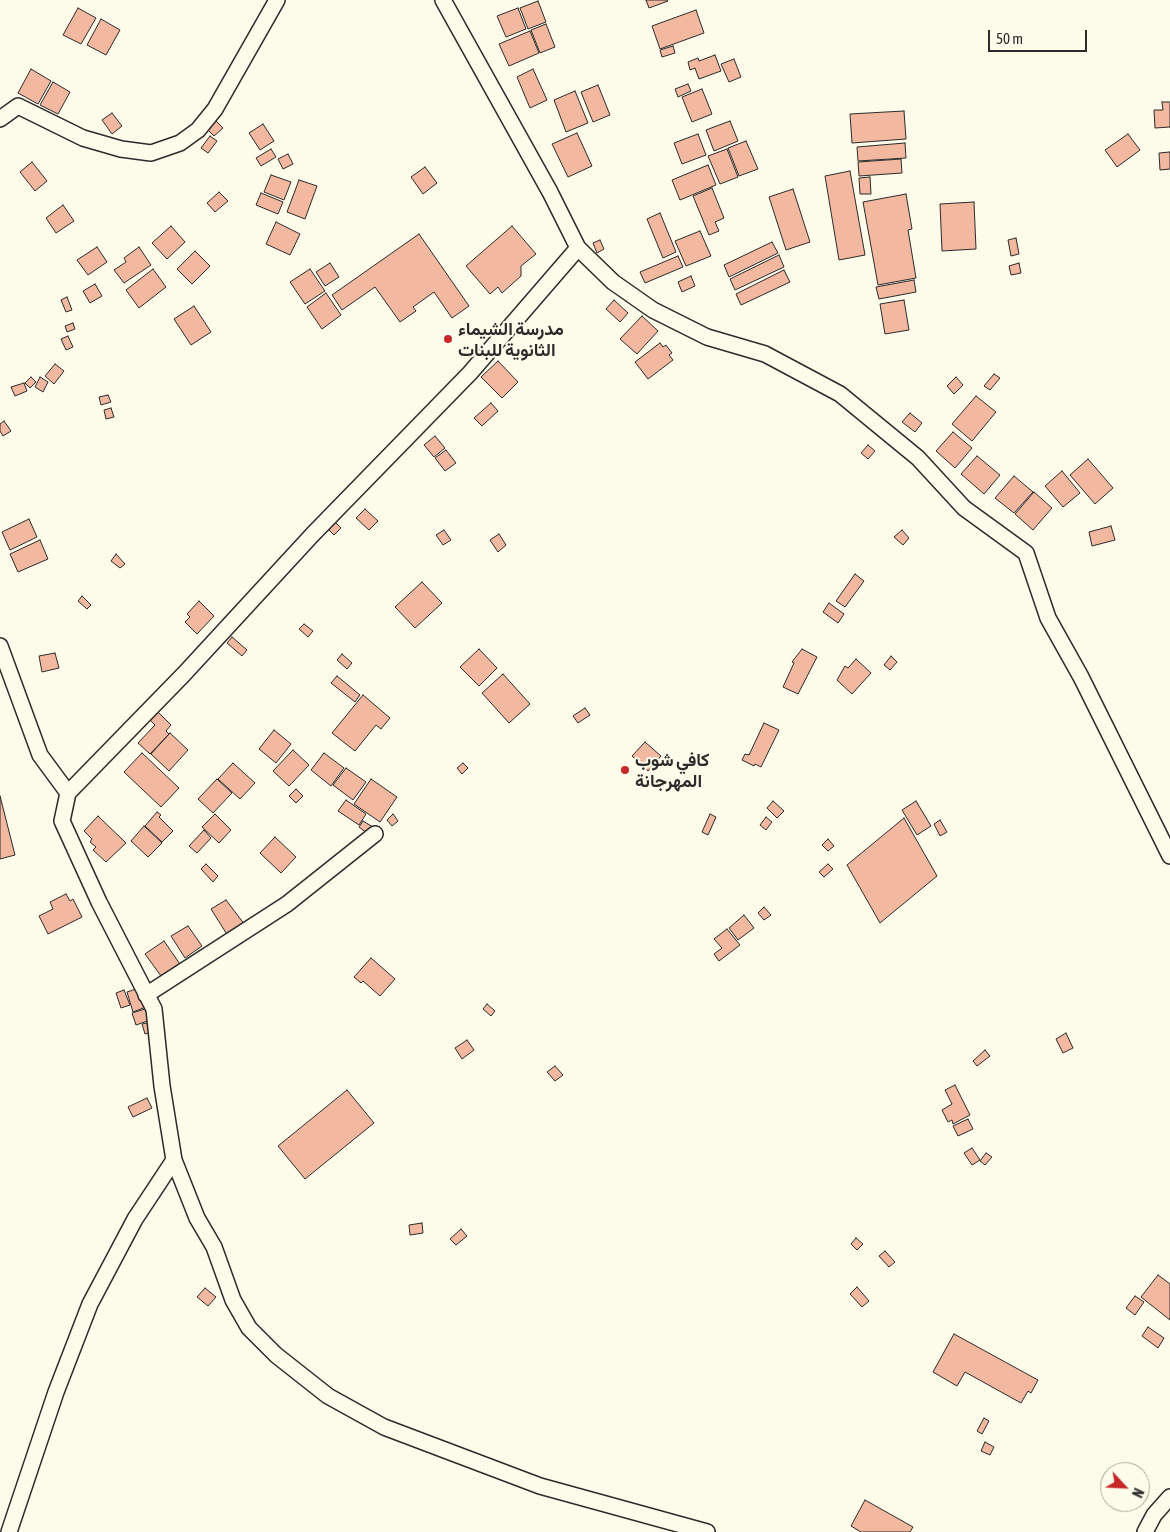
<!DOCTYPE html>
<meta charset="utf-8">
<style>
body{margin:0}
#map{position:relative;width:1170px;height:1532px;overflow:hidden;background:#fdfbea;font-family:"Asap Condensed",sans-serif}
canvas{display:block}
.north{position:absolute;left:1100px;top:1462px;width:50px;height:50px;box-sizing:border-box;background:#fdfbea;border:1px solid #a9a89e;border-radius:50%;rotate:115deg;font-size:14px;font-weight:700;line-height:20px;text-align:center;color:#2b2b2b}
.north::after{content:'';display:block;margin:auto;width:18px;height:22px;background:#c62828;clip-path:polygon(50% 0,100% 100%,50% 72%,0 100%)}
.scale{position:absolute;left:988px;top:30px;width:99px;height:22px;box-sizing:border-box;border:2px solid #2b2b2b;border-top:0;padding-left:6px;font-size:15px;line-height:18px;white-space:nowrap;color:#2b2b2b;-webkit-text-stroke:4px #fdfbea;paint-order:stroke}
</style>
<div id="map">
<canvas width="1170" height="1532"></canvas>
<div class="north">N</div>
<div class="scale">50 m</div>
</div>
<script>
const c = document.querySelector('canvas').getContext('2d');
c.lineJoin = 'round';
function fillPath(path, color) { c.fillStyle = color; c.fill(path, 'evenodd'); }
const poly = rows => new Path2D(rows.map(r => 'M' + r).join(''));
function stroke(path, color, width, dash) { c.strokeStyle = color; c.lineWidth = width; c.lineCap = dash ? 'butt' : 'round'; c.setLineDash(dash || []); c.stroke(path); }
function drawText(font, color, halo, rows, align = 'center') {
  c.font = font + ' "Asap Condensed",Vazirmatn,sans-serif'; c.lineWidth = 4; c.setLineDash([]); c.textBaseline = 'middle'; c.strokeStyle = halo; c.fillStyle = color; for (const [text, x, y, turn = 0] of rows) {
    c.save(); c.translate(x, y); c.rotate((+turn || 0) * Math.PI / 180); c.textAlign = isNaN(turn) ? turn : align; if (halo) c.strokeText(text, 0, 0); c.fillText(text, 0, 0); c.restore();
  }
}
const building = poly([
 [646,0,667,0,668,1,649,8,646,0],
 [538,1,546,22,528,29,520,8,538,1],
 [78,8,96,18,81,44,63,35,78,8],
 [518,8,526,29,506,37,497,16,518,8],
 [696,10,704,33,660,49,652,26,696,10],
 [101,19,120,30,106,55,87,45,101,19],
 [546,24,555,47,540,53,531,30,546,24],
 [530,31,539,53,509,66,499,44,530,31],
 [673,46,675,53,662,57,660,50,673,46],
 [715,55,721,71,699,79,695,68,690,70,688,62,698,58,699,61,715,55],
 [734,59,741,77,729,82,721,64,734,59],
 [31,69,51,81,38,104,18,93,31,69],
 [533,69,547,100,530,108,517,77,533,69],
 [53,82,70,92,58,114,40,105,53,82],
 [688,84,691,91,678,97,675,89,688,84],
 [598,85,610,115,593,122,581,92,598,85],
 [702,89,712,114,692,122,682,97,702,89],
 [575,91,588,123,566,132,554,100,575,91],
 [1162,102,1170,102,1170,127,1155,128,1154,110,1163,110,1162,102],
 [904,111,906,139,852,143,850,114,904,111],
 [112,113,122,126,112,134,102,120,112,113],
 [216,121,223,128,214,136,207,129,216,121],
 [730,121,738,141,714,151,706,130,730,121],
 [263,124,274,141,260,150,249,133,263,124],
 [577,133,592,166,568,177,552,144,577,133],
 [698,134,706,155,682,164,674,143,698,134],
 [1128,134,1140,150,1117,167,1105,150,1128,134],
 [210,136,217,141,208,153,201,148,210,136],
 [746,141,758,169,739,176,728,148,746,141],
 [905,143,906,158,858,161,857,147,905,143],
 [271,149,276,157,261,166,256,158,271,149],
 [727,149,738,177,720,184,708,156,727,149],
 [1170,152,1170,169,1160,170,1159,153,1170,152],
 [288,154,293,164,283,169,278,159,288,154],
 [901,159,902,173,859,176,858,162,901,159],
 [32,162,47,181,35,191,20,172,32,162],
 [708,165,716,185,680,200,672,180,708,165],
 [425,167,437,183,423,194,411,177,425,167],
 [850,171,865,255,839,260,825,176,850,171],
 [271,175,291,182,284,200,264,192,271,175],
 [870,177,871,194,860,194,859,178,870,177],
 [299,180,317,186,305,219,287,212,299,180],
 [712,188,724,218,715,222,719,231,709,235,693,196,712,188],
 [793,189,810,242,786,250,769,197,793,189],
 [219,192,228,201,215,212,207,203,219,192],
 [261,193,283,202,278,214,256,205,261,193],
 [906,194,912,229,908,230,916,278,878,285,863,202,906,194],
 [974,202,976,249,942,251,940,204,974,202],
 [63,205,74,221,56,233,46,218,63,205],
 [660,213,676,252,663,258,647,219,660,213],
 [276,222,300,234,290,255,266,244,276,222],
 [171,226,185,242,167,259,152,243,171,226],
 [512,226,536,254,521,266,521,276,502,293,498,287,490,294,466,266,512,226],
 [700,231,711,256,686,266,675,241,700,231],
 [419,234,469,306,452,318,434,292,413,307,416,311,400,322,375,287,342,310,332,295,419,234],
 [1016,238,1019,254,1011,256,1008,240,1016,238],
 [600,240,604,249,597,253,593,243,600,240],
 [772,242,778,253,729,277,724,265,772,242],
 [97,247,107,262,88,275,77,260,97,247],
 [139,247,151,265,124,283,114,270,126,262,124,258,139,247],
 [195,251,210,266,192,284,177,269,195,251],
 [779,255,784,267,735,290,730,279,779,255],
 [678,256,683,267,645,283,640,272,678,256],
 [330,263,339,277,325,286,316,272,330,263],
 [1019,263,1021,273,1011,275,1009,266,1019,263],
 [153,269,166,287,139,308,126,290,153,269],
 [310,269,325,291,305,304,290,282,310,269],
 [784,270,790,282,741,305,736,294,784,270],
 [691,276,695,286,682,292,678,282,691,276],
 [914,280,916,292,879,299,876,287,914,280],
 [95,284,102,296,90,303,83,291,95,284],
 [326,293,341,315,322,329,307,307,326,293],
 [67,297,72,310,66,312,61,300,67,297],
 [614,300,628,313,620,322,606,309,614,300],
 [904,300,909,330,885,334,880,304,904,300],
 [194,306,211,332,191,345,174,319,194,306],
 [642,316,658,331,637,354,620,339,642,316],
 [73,323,75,329,67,332,65,326,73,323],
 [68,336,73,347,66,350,61,339,68,336],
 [660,343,663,347,666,345,672,353,669,355,673,360,648,379,635,362,660,343],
 [498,361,518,382,502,398,481,377,498,361],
 [55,364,64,371,54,384,45,376,55,364],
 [994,374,1000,378,990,390,984,386,994,374],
 [31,377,36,382,30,388,25,383,31,377],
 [40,377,48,382,43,392,35,387,40,377],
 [956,377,963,385,954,394,947,386,956,377],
 [24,383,27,391,15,396,11,387,24,383],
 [108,395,111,402,101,405,99,397,108,395],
 [976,396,996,412,972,441,952,424,976,396],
 [491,403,498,411,482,426,474,418,491,403],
 [111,408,114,417,106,419,104,410,111,408],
 [910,413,922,423,915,432,902,422,910,413],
 [4,421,11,431,3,436,0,431,0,424,4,421],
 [953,432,972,448,955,468,936,451,953,432],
 [435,436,445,448,434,457,424,445,435,436],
 [868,445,875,451,868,459,861,453,868,445],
 [446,450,456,463,445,471,435,458,446,450],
 [977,456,1000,475,984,494,961,474,977,456],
 [1088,459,1113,488,1095,504,1070,475,1088,459],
 [1062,471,1080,493,1063,507,1045,486,1062,471],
 [1014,476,1033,492,1014,513,995,498,1014,476],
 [1034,492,1052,508,1033,530,1015,514,1034,492],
 [365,509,378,521,369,530,356,518,365,509],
 [29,519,37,537,10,550,2,532,29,519],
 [333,520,341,528,334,535,326,527,333,520],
 [1111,526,1115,540,1092,546,1089,532,1111,526],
 [444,530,451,540,443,545,436,535,444,530],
 [902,530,909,538,903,545,894,537,902,530],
 [499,534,506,545,498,552,490,540,499,534],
 [40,540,48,559,18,572,10,554,40,540],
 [116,554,125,564,120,568,111,561,116,554],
 [855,574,864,581,845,607,836,601,855,574],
 [422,582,442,603,415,628,395,607,422,582],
 [82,596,91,605,87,609,78,601,82,596],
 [199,601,214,616,197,634,185,622,190,617,187,614,199,601],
 [829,603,844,614,838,623,823,612,829,603],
 [304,624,313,631,308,637,299,629,304,624],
 [232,637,247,650,242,656,227,643,232,637],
 [479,649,497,668,479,686,460,667,479,649],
 [802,649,817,657,798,694,783,687,794,663,792,662,802,649],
 [55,653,59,668,42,672,39,656,55,653],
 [342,654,352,663,347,669,337,660,342,654],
 [891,656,897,662,890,670,884,665,891,656],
 [856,659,871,673,852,694,837,680,845,666,848,668,856,659],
 [503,674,530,704,509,723,482,693,503,674],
 [337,676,360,695,355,702,331,683,337,676],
 [363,695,390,718,381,729,376,725,355,751,332,733,363,695],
 [585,708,590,715,578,723,573,716,585,708],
 [156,710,171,725,166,731,169,734,150,754,138,743,155,725,149,719,156,710],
 [764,723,779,730,761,767,755,764,754,766,742,760,745,754,749,755,764,723],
 [274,730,291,744,276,763,259,749,274,730],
 [170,733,188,750,169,771,151,754,170,733],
 [645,742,661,756,648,771,632,756,645,742],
 [293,750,309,765,289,786,273,771,293,750],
 [142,753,179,788,161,807,124,772,142,753],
 [324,753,344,768,331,786,311,770,324,753],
 [233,763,255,783,240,799,218,779,233,763],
 [463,763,468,768,462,774,457,768,463,763],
 [346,768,366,782,353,800,333,785,346,768],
 [217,779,232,793,213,813,198,799,217,779],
 [371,779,397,797,380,822,354,804,371,779],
 [296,789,303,796,296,803,289,796,296,789],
 [0,796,15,855,0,859,0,796],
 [346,800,366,814,359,825,338,811,346,800],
 [773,801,784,811,777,818,767,808,773,801],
 [916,801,931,826,917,835,902,810,916,801],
 [157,812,161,815,159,817,173,831,162,842,145,826,157,812],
 [215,814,231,830,219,843,202,827,215,814],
 [393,814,398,821,392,826,387,820,393,814],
 [710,814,716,817,708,835,702,832,710,814],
 [98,816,126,843,106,862,93,850,96,847,90,842,92,839,84,831,98,816],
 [766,817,772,822,766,830,760,825,766,817],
 [904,818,937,876,880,923,847,865,904,818],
 [940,820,947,832,940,836,934,824,940,820],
 [363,821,373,827,368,834,359,827,363,821],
 [144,826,162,843,148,857,131,841,144,826],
 [204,830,211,838,197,853,189,846,204,830],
 [275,837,296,857,281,873,260,853,275,837],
 [828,839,834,846,828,851,822,845,828,839],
 [206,864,218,876,213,882,201,869,206,864],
 [828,864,833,869,824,877,819,872,828,864],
 [66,894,70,901,73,899,82,917,48,934,39,916,53,909,50,902,66,894],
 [226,900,245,925,228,936,211,909,226,900],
 [764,907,771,915,764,920,758,913,764,907],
 [744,915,754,928,738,940,729,928,744,915],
 [188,926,202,946,185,958,171,936,188,926],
 [727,929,740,945,719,961,714,954,722,948,714,939,727,929],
 [164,941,182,967,164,980,145,954,164,941],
 [371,958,395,979,380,996,363,981,361,983,354,977,371,958],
 [139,988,146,1007,133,1012,127,992,139,988],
 [124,990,130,1005,121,1008,116,993,124,990],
 [487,1004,495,1011,491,1016,483,1009,487,1004],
 [145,1009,150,1020,136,1025,132,1013,145,1009],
 [151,1022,154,1031,145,1034,142,1024,151,1022],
 [1066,1033,1073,1048,1063,1053,1056,1039,1066,1033],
 [467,1040,474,1050,462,1059,455,1048,467,1040],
 [985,1050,990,1056,977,1066,973,1061,985,1050],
 [555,1066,563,1075,555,1081,547,1072,555,1066],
 [955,1085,970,1115,953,1124,952,1120,948,1122,942,1110,952,1104,945,1090,955,1085],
 [347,1090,374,1123,305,1179,278,1146,347,1090],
 [147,1098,152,1108,133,1117,128,1107,147,1098],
 [968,1119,973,1129,958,1136,953,1126,968,1119],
 [972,1148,980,1160,972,1165,964,1153,972,1148],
 [986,1153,992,1157,985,1165,980,1161,986,1153],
 [422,1223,423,1233,410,1235,409,1225,422,1223],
 [461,1229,467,1236,456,1245,450,1239,461,1229],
 [856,1238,863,1244,857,1250,851,1244,856,1238],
 [885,1251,895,1262,889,1267,879,1256,885,1251],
 [1158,1275,1170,1284,1170,1320,1141,1297,1158,1275],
 [857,1287,869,1301,862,1307,850,1294,857,1287],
 [205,1288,216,1297,208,1306,197,1297,205,1288],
 [1135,1296,1144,1302,1135,1315,1126,1308,1135,1296],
 [1148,1327,1164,1338,1158,1348,1142,1336,1148,1327],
 [954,1334,1038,1380,1031,1393,1028,1391,1021,1403,965,1372,957,1386,933,1372,954,1334],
 [984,1418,989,1421,982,1434,977,1431,984,1418],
 [985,1442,994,1447,990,1455,981,1451,985,1442],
 [865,1500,913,1527,910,1532,861,1532,851,1526,865,1500]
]);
fillPath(building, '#f2b8a0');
stroke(building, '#2b2b2b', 1);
const minor = poly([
 [443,0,550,192,578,248,613,282,653,310,707,337,765,354,840,394,918,458,964,508,1026,553,1048,618,1081,677,1170,856],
 [0,119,18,106,83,138,121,149,151,153,180,143,198,130,215,109,277,0],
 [578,248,470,373,313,534,184,674,68,793,62,821,99,902,154,1009,162,1086,174,1160,197,1218,214,1247,233,1300,249,1328,276,1355,328,1396,384,1427,540,1486,707,1532],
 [0,646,40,755,68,793],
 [146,995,287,904,375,834],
 [9,1532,56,1392,90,1304,135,1219,174,1160],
 [1145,1532,1154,1515,1170,1497]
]);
stroke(minor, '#2b2b2b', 18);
stroke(minor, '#fdfbea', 15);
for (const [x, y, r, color] of [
 [448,339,5,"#c62828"],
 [625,770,5,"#c62828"]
]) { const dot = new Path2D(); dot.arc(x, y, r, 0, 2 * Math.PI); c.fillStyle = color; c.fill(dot); stroke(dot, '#fdfbea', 2); }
drawText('bold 18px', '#2b2b2b', '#fdfbea', [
 ["مدرسة الشيماء",458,329],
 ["الثانوية للبنات",458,350],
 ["كافي شوب",635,760],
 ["المهرجانة",635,781]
], 'left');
</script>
